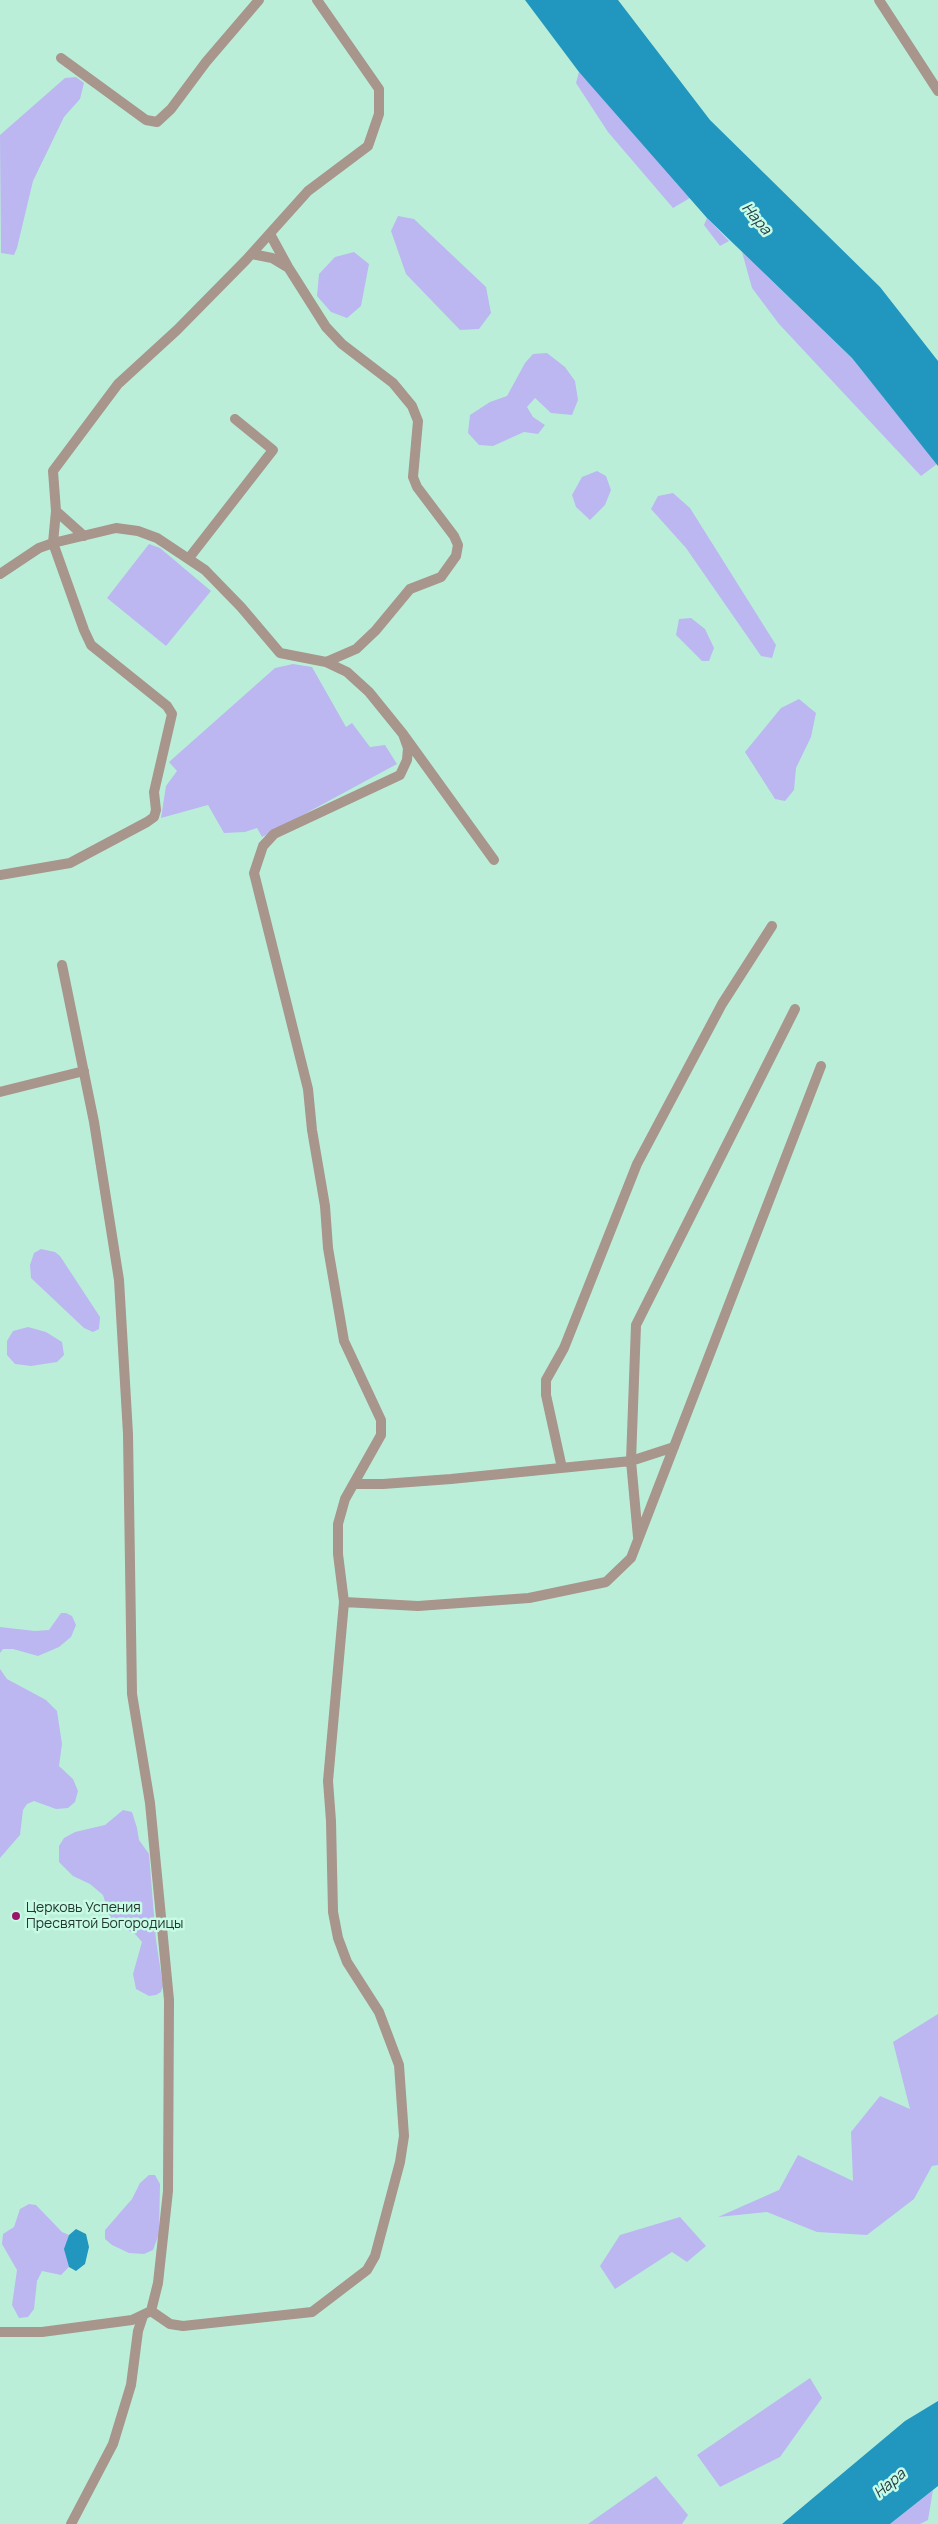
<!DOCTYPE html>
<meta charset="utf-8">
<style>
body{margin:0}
canvas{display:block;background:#baeed8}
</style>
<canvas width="938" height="2524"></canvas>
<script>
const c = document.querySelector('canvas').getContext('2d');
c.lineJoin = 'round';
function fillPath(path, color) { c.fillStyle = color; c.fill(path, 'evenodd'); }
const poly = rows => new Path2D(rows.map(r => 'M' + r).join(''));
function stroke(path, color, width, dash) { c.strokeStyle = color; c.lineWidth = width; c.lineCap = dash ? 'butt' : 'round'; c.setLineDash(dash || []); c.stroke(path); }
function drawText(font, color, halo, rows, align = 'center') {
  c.font = font + ' Manrope,sans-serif'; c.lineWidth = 5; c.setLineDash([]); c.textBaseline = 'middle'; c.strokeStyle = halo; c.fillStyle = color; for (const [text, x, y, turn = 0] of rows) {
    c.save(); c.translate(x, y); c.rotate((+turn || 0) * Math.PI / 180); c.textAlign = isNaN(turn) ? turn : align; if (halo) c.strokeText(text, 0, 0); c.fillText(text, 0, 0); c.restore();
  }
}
fillPath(poly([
 [579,72,597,91,690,198,673,208,608,132,576,83],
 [76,77,84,83,80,99,64,117,33,181,17,248,14,255,1,253,0,135,65,78],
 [398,216,414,219,486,287,491,313,479,329,460,330,406,274,391,231],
 [707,218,729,241,720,246,704,225],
 [354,252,369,264,361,306,347,318,331,312,317,296,319,274,335,257],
 [742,252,852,358,937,464,921,476,779,324,752,288],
 [547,353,565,367,575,381,578,400,572,415,551,413,535,398,527,407,533,417,545,425,538,434,524,432,493,446,479,445,468,433,470,415,490,402,507,396,525,363,533,354],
 [597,471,606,476,611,490,605,505,590,520,576,507,572,495,582,477],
 [673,493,690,508,776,645,772,658,761,656,686,548,651,509,658,496],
 [149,544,160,548,211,591,166,646,107,598],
 [691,618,705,629,714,648,709,661,702,661,676,635,679,619],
 [293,664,312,667,346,727,352,723,370,747,385,745,397,764,262,837,257,828,245,832,224,833,208,805,161,818,166,786,177,771,169,762,275,668],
 [799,699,816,713,811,737,796,768,794,790,785,801,775,799,745,752,781,708],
 [41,1249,55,1252,60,1256,100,1317,99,1329,93,1332,84,1328,31,1278,30,1265,34,1253],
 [28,1327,46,1332,62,1342,64,1355,57,1362,31,1366,15,1364,7,1355,7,1341,13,1331],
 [61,1613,66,1613,72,1616,76,1625,71,1637,59,1647,38,1656,13,1649,3,1649,0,1653,0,1627,35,1631,49,1630],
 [0,1669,7,1679,46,1700,57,1711,62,1744,59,1766,73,1779,78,1791,75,1802,68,1808,56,1809,34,1801,27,1804,23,1810,20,1835,0,1858],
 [123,1810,132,1812,137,1828,139,1840,149,1854,156,1940,163,1986,161,1992,156,1995,149,1996,136,1989,133,1974,142,1942,136,1935,111,1920,103,1895,90,1884,73,1876,59,1862,59,1846,64,1838,75,1832,105,1825],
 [938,2014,938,2165,932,2166,914,2199,867,2235,817,2232,767,2212,718,2217,779,2190,798,2155,853,2181,851,2132,880,2096,910,2109,893,2042],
 [149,2175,155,2175,160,2184,159,2234,153,2250,144,2254,129,2253,112,2245,105,2239,105,2230,132,2199,140,2183],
 [29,2204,36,2205,62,2232,69,2235,65,2249,69,2267,61,2275,42,2271,37,2281,34,2309,28,2317,19,2318,12,2305,17,2270,2,2244,3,2234,14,2227,20,2209],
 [680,2217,706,2246,687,2262,672,2252,615,2289,600,2266,620,2235],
 [810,2378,822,2398,780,2457,720,2487,697,2455],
 [656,2476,688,2515,682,2524,588,2524],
 [933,2490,928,2520,920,2524,890,2524]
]), '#bcb7f1');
fillPath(poly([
 [525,0,618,0,710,120,880,287,938,361,938,466,852,358,707,218,579,72],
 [76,2229,86,2234,89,2247,85,2264,76,2271,69,2267,64,2249,69,2235],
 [938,2401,938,2486,890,2524,782,2524,905,2421]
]), '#2196bf');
stroke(poly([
 [879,0,938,91],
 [61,58,146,120,157,122,171,109,206,62,259,0],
 [270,234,288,267,326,327,342,344,393,383,412,406,418,421,413,477,417,487,454,536,458,545,456,556,441,577,410,589,376,630,356,649,326,662],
 [252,254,272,258,287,267],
 [56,511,84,536],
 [189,558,273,450,235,419],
 [0,574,39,548,53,543,116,528,138,531,157,538,205,570,241,607,280,653,326,662,347,672,369,692,403,734,494,860],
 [0,875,70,863,147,822,154,817,156,810,154,792,172,714,167,706,91,645,84,630,53,543,56,511,53,471,118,384,177,330,246,260,308,191,368,146,379,114,379,89,317,0],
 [0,1092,84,1071],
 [562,1468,546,1395,546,1380,564,1348,637,1164,722,1004,772,926],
 [354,1484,383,1484,451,1479,631,1461,674,1447],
 [638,1537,631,1461,636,1325,795,1009],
 [344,1602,418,1606,529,1598,606,1582,631,1558,821,1066],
 [151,2311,170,2324,183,2326,312,2312,367,2270,375,2256,400,2162,404,2136,399,2065,379,2012,347,1962,338,1938,333,1912,331,1821,328,1781,344,1602,338,1554,338,1524,345,1499,381,1435,381,1420,344,1341,328,1248,325,1206,312,1130,308,1089,254,873,263,846,274,834,400,775,407,760,408,748,403,734],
 [0,2332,42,2332,132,2320,151,2311,158,2283,168,2191,169,2000,150,1803,132,1694,128,1434,119,1280,94,1122,62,965],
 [71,2524,113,2444,131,2385,138,2331,143,2316]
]), '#a8958b', 10);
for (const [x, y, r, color] of [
 [16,1916,5,"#9a166a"]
]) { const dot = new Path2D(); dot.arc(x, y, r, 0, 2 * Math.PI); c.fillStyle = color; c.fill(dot); stroke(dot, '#c7fbe6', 2); }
drawText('14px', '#243830', '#c7fbe6', [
 ["Церковь Успения",26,1908],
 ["Пресвятой Богородицы",26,1924]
], 'left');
drawText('italic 15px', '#233a45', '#c7fbe6', [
 ["Нара",756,219,50],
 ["Нара",890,2484,-40]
]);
</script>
